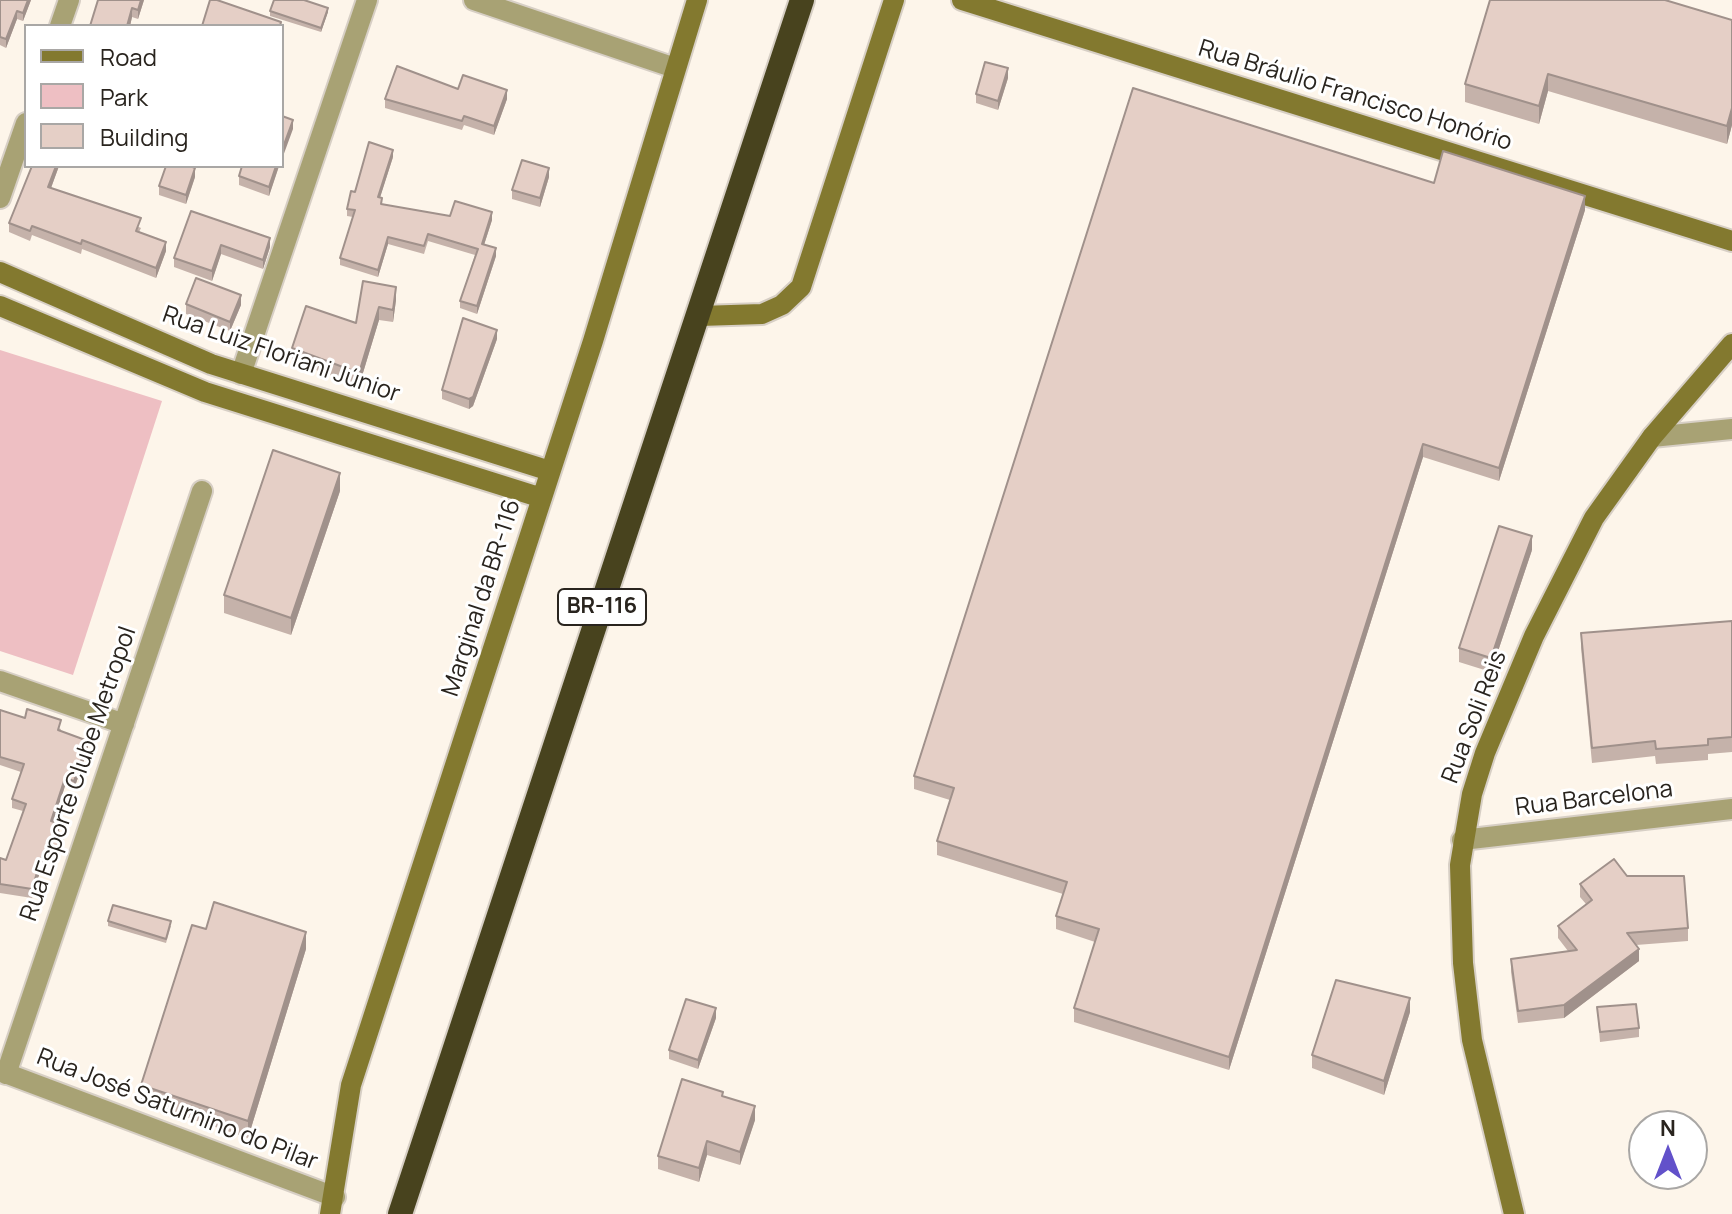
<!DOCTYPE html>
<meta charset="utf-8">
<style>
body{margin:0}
#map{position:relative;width:1732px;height:1214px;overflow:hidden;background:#fdf5ea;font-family:Manrope,sans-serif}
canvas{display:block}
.legend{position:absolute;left:24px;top:24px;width:260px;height:144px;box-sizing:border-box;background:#fff;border:2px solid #a9a7a5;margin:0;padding:10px 14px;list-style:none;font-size:24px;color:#29241e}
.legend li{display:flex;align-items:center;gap:16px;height:40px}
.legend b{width:40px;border:2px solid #a9a7a5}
.north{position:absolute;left:1628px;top:1110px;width:80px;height:80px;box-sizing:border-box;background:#fff;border:2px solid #a9a7a5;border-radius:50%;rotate:0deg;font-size:22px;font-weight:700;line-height:32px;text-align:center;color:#29241e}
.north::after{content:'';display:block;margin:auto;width:28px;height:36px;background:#6251ca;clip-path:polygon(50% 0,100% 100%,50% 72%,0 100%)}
</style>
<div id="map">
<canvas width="1732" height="1214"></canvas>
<ul class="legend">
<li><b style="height:10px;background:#83792f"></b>Road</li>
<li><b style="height:22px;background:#eebfc3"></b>Park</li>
<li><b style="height:22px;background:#e5cfc6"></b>Building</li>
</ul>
<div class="north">N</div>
</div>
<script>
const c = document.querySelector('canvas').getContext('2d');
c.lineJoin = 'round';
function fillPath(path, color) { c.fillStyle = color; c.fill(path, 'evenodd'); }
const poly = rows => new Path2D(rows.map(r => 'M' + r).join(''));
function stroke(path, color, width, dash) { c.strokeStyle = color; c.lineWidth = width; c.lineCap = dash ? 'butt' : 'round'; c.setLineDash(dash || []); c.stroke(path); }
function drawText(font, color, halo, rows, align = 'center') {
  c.font = font + ' Manrope,sans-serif'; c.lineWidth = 6; c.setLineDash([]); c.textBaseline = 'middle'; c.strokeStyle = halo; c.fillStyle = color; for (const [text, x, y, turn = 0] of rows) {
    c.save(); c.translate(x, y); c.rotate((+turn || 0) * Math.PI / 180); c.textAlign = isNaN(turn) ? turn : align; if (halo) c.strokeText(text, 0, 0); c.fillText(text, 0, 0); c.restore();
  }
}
fillPath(poly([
 [0,350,162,401,73,675,0,651]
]), '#eebfc3');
const street = poly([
 [474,0,675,68],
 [60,26,69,0],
 [0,198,26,123],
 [241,374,367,0],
 [1652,437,1732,429],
 [0,681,124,724],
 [1462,840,1732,809],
 [0,1071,335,1197],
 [6,1074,202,491]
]);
const secondary = poly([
 [962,0,1732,241],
 [0,272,211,364,550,471],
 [0,306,205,392,542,498],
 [700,316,762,314,782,305,801,287,894,0],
 [330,1214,351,1085,593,341,697,0],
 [1514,1214,1472,1040,1463,963,1460,865,1472,794,1485,753,1534,636,1594,518,1652,437,1732,344]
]);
const highway = poly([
 [400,1214,802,0]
]);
stroke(street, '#d7cfc5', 24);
stroke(secondary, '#d7cfc5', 24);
stroke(highway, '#d7cfc5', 28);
stroke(street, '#a8a274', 20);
stroke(secondary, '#83792f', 20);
stroke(highway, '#48431e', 24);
fillPath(poly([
 [0,0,31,0,23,21,17,19,6,48,0,45],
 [98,0,144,0,138,19,132,17,130,26,90,26],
 [270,11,328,12,321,32,270,16],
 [1732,20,1732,125,1727,144,1548,91,1539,124,1465,102,1465,84],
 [1008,78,998,110,976,103,976,94],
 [458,89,507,99,494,135,464,125,462,130,385,108,385,99],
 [393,157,380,197,382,204,450,216,492,220,484,245,496,256,477,314,460,308,460,301,475,255,428,241,424,254,388,244,378,277,340,265,340,258,353,217,347,216,347,209,355,192],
 [59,166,51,188,141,228,139,232,166,251,156,278,82,249,81,254,32,235,30,241,9,232,9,223],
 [279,166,269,196,239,185,239,176],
 [195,177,186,204,159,195,159,186],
 [549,177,540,207,512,199,512,190],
 [1434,183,1585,210,1499,481,1423,457,1229,1070,1074,1022,1074,1008,1095,942,1056,929,1056,916,1063,894,937,855,937,841,950,800,914,789,914,776],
 [191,211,270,247,263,269,221,254,212,281,174,267,174,258],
 [363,281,396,300,393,322,379,320,359,386,292,361,292,348,356,323],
 [186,304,241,305,230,331,186,314],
 [497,339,473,406,469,409,442,399,442,390],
 [340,491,291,635,224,613,224,595],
 [1532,550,1491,672,1459,662,1459,648],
 [1732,621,1732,752,1708,754,1708,760,1656,764,1655,756,1592,763,1581,648,1581,633],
 [0,710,61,729,60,731,88,749,74,789,65,786,54,821,60,832,59,834,64,844,56,866,43,862,32,898,0,893,0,858,6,860,23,811,12,808,12,799,21,772,0,765],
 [1627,876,1688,928,1688,941,1636,945,1639,961,1564,1018,1518,1023,1511,972,1511,959,1568,951,1558,938,1558,926,1586,904,1580,897,1580,884],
 [108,921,171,926,166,943,108,926],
 [206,929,306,949,248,1138,141,1102,141,1085],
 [1597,1007,1639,1028,1639,1037,1600,1042],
 [1410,1012,1384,1095,1312,1068,1312,1055],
 [716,1018,698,1069,669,1059,669,1050],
 [723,1096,755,1120,740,1165,707,1155,699,1182,658,1169,658,1156]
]), '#c5b2aa');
fillPath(poly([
 [28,0,31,0,23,21,23,13],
 [141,0,144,0,138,19,138,10],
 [132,8,132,17,130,26,127,26],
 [328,8,328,12,321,32,321,28],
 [17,11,17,19,6,48,6,39],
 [1008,68,1008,78,998,110,998,101],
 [1548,74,1548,91,1539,124,1539,106],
 [507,90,507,99,494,135,494,126],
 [1732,108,1732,125,1727,144,1727,126],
 [293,120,293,129,282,159,282,150],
 [393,150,393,157,378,204,378,197],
 [56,166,59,166,48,196,48,187],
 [276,166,279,166,269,196,269,187],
 [195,168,195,177,186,204,186,195],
 [549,168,549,177,540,207,540,198],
 [1585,196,1585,210,1499,481,1499,468],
 [492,212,492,220,482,251,482,244],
 [388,237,388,244,378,277,378,270],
 [270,238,270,247,263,269,263,260],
 [166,242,166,251,156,278,156,268],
 [221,245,221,254,212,281,212,271],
 [496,248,496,256,477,314,477,306],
 [396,287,396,300,393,322,393,310],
 [241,295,241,305,230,331,230,322],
 [379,307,379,320,359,386,359,373],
 [497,330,497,339,473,406,469,409,469,399],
 [1423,444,1423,457,1229,1070,1229,1057],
 [340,473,340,491,291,635,291,618],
 [1532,536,1532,550,1491,672,1491,658],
 [88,741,88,749,74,789,74,781],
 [65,778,65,786,51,829,51,821],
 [64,836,64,844,56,866,56,858],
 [43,853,43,862,32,898,32,889],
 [306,932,306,949,248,1138,248,1121],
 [1639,949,1639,961,1564,1018,1564,1005],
 [1410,998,1410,1012,1384,1095,1384,1081],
 [716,1008,716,1018,698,1069,698,1060],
 [755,1106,755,1120,740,1165,740,1152],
 [707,1141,707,1155,699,1182,699,1168]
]), '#a0918b');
const building = poly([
 [0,0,28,0,23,13,17,11,6,39,0,37,0,0],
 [98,0,141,0,138,10,132,8,127,26,90,26,98,0],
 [210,0,217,0,281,22,280,26,202,26,210,0],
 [274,0,304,0,328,8,321,28,270,11,274,0],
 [1490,0,1665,0,1732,20,1732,108,1727,126,1548,74,1539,106,1465,84,1490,0],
 [985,62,1008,68,998,101,976,94,985,62],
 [397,66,458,89,463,75,507,90,494,126,464,116,462,121,385,99,397,66],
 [1133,88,1434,183,1443,151,1585,196,1499,468,1423,444,1229,1057,1074,1008,1099,929,1056,916,1067,882,937,841,954,788,914,776,1133,88],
 [282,116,293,120,282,150,282,116],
 [369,142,393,150,378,197,382,198,381,204,450,216,455,201,492,212,482,244,496,248,477,306,460,301,478,249,428,234,424,246,388,237,378,270,340,258,355,210,347,209,351,191,355,192,369,142],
 [522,160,549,168,540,198,512,190,522,160],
 [32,166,56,166,48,187,141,218,136,231,166,242,156,268,82,240,81,244,32,226,30,231,9,223,32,166],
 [166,166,190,166,195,168,186,195,159,186,166,166],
 [242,166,276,166,269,187,239,176,242,166],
 [191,211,270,238,263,260,221,245,212,271,174,258,191,211],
 [196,278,241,295,230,322,186,304,196,278],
 [363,281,396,287,393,310,379,307,359,373,292,348,306,306,356,323,363,281],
 [463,318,497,330,473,397,469,399,442,390,463,318],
 [273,450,340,473,291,618,224,595,273,450],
 [1499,526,1532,536,1491,658,1459,648,1499,526],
 [1732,621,1732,737,1708,739,1708,745,1656,749,1655,741,1592,748,1581,633,1732,621],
 [27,709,61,720,58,730,88,741,74,781,65,778,51,821,60,824,57,833,64,836,56,858,43,853,32,889,0,884,0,858,6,860,26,804,12,799,24,764,0,757,0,710,25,718,27,709],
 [1614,859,1627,876,1684,876,1688,928,1627,933,1639,949,1564,1005,1518,1011,1511,959,1577,950,1558,926,1592,900,1580,884,1614,859],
 [214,902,306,932,248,1121,141,1085,192,925,206,929,214,902],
 [113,905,171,921,166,939,108,921,113,905],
 [1336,980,1410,998,1384,1081,1312,1055,1336,980],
 [686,999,716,1008,698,1060,669,1050,686,999],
 [1636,1004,1639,1028,1600,1032,1597,1007,1636,1004],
 [682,1079,723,1092,722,1096,755,1106,740,1152,707,1141,699,1168,658,1156,682,1079]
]);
fillPath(building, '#e5cfc6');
stroke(building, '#a0918b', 2);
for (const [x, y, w] of [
 [602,607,88]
]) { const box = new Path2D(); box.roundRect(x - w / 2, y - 18, w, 36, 6); c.fillStyle = '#fff'; c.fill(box); stroke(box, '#29241e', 2); }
drawText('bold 22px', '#29241e', null, [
 ["BR-116",602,607]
]);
drawText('24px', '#29241e', '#fff', [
 ["Rua Bráulio Francisco Honório",1355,96,17],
 ["Rua Luiz Floriani Júnior",281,355,19],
 ["Marginal da BR-116",482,598,-72],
 ["Rua Soli Reis",1475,717,-69],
 ["Rua Esporte Clube Metropol",79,774,-71],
 ["Rua Barcelona",1594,799,-7],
 ["Rua José Saturnino do Pilar",177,1110,21]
]);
</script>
